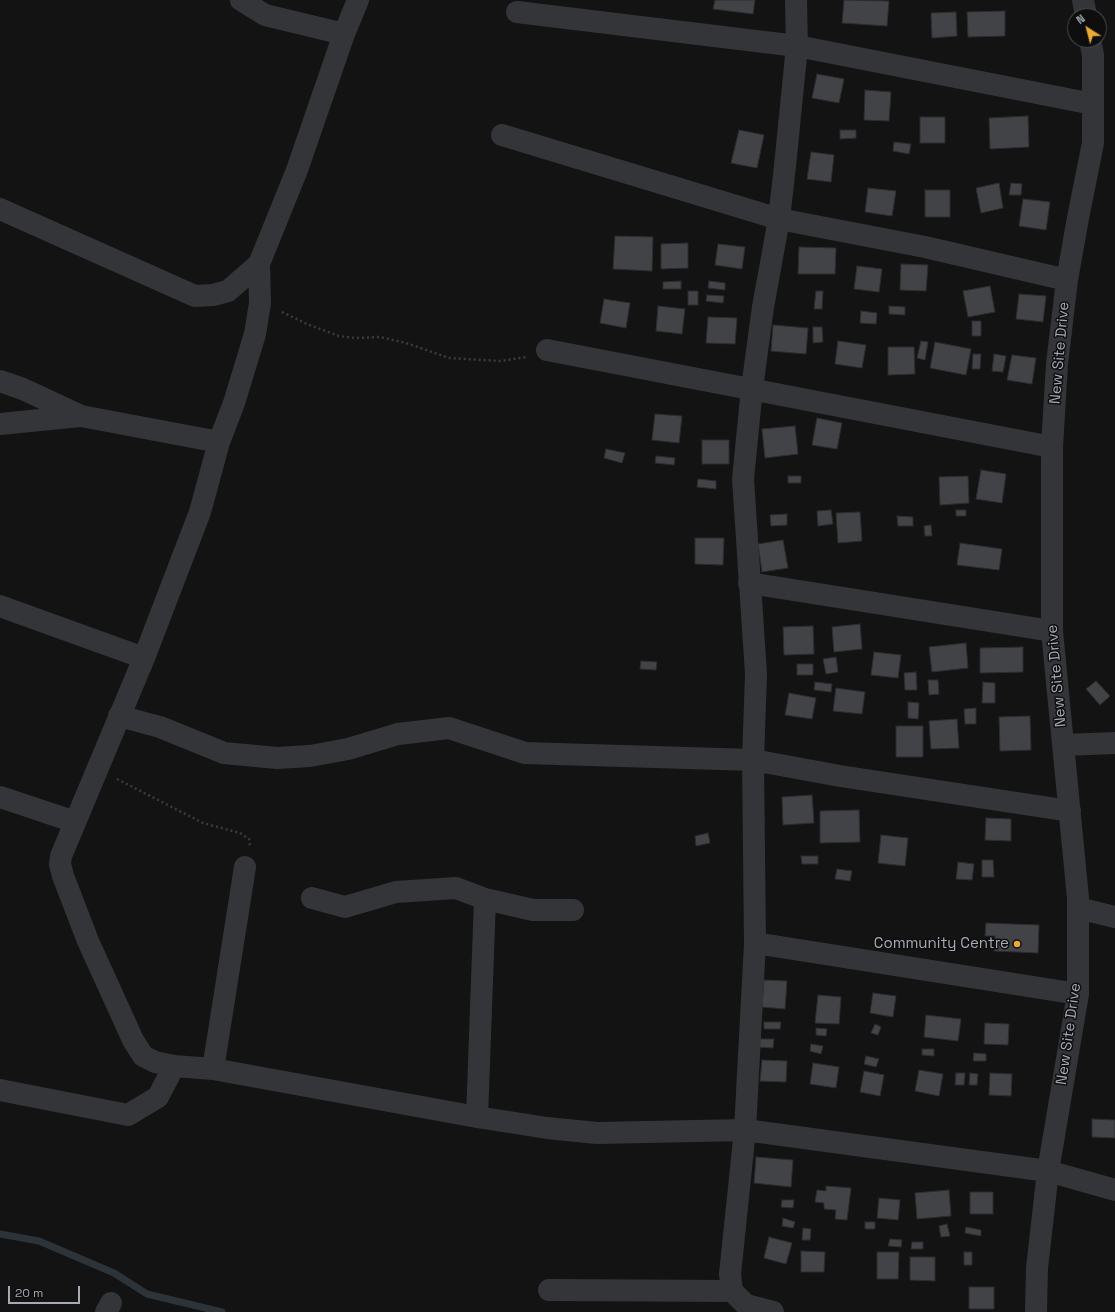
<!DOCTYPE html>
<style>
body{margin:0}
#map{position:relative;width:1115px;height:1312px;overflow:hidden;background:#131314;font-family:"Space Grotesk",sans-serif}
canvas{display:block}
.north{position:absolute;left:1067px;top:8px;width:40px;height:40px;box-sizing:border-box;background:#0e0e0f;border:1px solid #4a4c51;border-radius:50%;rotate:324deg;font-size:11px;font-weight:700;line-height:16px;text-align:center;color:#a5aab4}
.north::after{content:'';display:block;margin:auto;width:14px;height:18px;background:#ecaa34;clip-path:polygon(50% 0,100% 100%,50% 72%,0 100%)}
.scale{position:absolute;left:8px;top:1286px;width:72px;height:18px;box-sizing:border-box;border:2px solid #a5aab4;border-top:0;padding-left:5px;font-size:12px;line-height:14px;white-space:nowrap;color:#a5aab4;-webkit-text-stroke:3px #0e0e0f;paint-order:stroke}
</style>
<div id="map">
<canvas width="1115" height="1312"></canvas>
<div class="north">N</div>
<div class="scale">20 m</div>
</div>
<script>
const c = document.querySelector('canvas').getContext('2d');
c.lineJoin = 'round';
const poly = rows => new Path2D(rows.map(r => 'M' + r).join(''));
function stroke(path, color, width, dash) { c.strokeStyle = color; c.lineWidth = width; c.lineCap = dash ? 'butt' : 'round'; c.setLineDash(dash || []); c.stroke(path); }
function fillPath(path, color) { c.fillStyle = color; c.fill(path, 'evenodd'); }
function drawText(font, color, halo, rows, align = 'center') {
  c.font = font + ' "Space Grotesk",sans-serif'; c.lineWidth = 3; c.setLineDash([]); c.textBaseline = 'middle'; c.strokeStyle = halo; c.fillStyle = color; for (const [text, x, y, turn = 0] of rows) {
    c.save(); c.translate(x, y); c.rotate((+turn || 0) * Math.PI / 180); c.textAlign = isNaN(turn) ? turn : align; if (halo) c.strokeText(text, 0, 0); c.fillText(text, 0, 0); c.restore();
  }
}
stroke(poly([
 [0,1234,39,1241,114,1273,147,1294,222,1312]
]), '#2c343a', 7);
const building = poly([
 [715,0,755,0,753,14,713,9,715,0],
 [844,0,889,1,887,26,842,23,844,0],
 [1005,11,1005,36,968,37,967,12,1005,11],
 [956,12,957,36,932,38,931,13,956,12],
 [817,74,844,79,839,103,812,98,817,74],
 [865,90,891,92,889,121,864,120,865,90],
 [1028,116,1029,147,990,149,989,118,1028,116],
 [920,117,945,117,945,143,920,143,920,117],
 [739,130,764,135,757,168,731,163,739,130],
 [840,130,856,130,856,138,840,139,840,130],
 [894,142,911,144,909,154,893,151,894,142],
 [811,152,834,155,831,182,807,179,811,152],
 [999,183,1003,208,981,213,976,188,999,183],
 [1011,183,1022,184,1021,195,1009,195,1011,183],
 [868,188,896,191,892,216,865,212,868,188],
 [925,190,950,190,950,217,925,217,925,190],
 [1023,199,1050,202,1046,230,1019,226,1023,199],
 [615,236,653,237,652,271,613,269,615,236],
 [688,243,688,268,661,269,661,244,688,243],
 [718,244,745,247,742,269,715,265,718,244],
 [799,247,836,248,835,274,798,274,799,247],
 [901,264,928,265,926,291,900,290,901,264],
 [857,266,882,269,879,292,854,289,857,266],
 [681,281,681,289,663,289,663,282,681,281],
 [709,281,725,283,725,290,708,288,709,281],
 [990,286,995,312,968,317,963,291,990,286],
 [688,291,698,291,698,305,688,305,688,291],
 [816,291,823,291,822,309,814,309,816,291],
 [1019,294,1046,296,1043,322,1016,319,1019,294],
 [707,295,724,296,723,303,706,301,707,295],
 [604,299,630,303,626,328,600,323,604,299],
 [658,306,685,309,682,334,656,331,658,306],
 [889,306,905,307,905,315,889,314,889,306],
 [861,311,877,313,876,324,860,323,861,311],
 [708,317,737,318,735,344,706,343,708,317],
 [972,321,981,321,981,336,972,336,972,321],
 [773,325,808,328,806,354,771,351,773,325],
 [813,327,822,327,823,342,813,343,813,327],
 [838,341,866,345,862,368,835,364,838,341],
 [921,341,928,342,925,360,917,358,921,341],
 [935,342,971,349,966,375,930,368,935,342],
 [888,347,914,347,915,374,888,375,888,347],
 [973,354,981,354,980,369,972,369,973,354],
 [994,354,1006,356,1003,372,992,371,994,354],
 [1012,355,1036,358,1032,384,1007,380,1012,355],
 [655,414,682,416,679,443,652,440,655,414],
 [817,418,842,423,837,449,812,445,817,418],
 [795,426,798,454,765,458,762,429,795,426],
 [702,440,729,440,729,464,702,464,702,440],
 [606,449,625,453,622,463,604,458,606,449],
 [656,456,675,458,674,465,655,463,656,456],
 [981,470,1006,474,1002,503,976,499,981,470],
 [788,476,801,476,801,483,788,483,788,476],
 [968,476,969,503,940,505,939,477,968,476],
 [698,479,716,481,716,489,697,487,698,479],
 [831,510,833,524,818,526,817,511,831,510],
 [956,510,966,510,966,516,956,516,956,510],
 [860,512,862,541,838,543,836,513,860,512],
 [787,514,787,525,771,526,770,515,787,514],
 [897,516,913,517,913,526,898,526,897,516],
 [931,525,932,536,925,536,924,526,931,525],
 [695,538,724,538,723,565,695,564,695,538],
 [783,540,788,568,762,572,758,544,783,540],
 [960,543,1002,549,999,570,957,565,960,543],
 [860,624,862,649,834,652,832,627,860,624],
 [813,626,814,654,784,655,783,627,813,626],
 [966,643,968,668,932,672,929,647,966,643],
 [1023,647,1023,672,980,673,980,648,1023,647],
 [874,652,901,655,898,678,871,675,874,652],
 [836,657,838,672,826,674,823,659,836,657],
 [641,661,657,662,656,670,640,669,641,661],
 [797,664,813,664,813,675,797,675,797,664],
 [916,672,917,690,905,690,904,673,916,672],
 [928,680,938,680,939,694,929,695,928,680],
 [1096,681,1110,696,1100,705,1086,689,1096,681],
 [815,682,832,684,831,692,814,690,815,682],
 [983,682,995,683,995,703,982,703,983,682],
 [836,688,865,692,862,714,833,711,836,688],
 [789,693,816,698,812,719,785,715,789,693],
 [908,702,919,703,918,719,908,718,908,702],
 [976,708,976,724,965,724,964,709,976,708],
 [1030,716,1031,750,1000,751,999,717,1030,716],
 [957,719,959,748,931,749,929,721,957,719],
 [896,726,923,726,923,757,896,757,896,726],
 [812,795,814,823,783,825,782,797,812,795],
 [859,810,860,842,820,843,820,811,859,810],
 [986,818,1011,819,1011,841,985,840,986,818],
 [708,833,710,843,696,846,695,836,708,833],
 [881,835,908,838,905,866,878,863,881,835],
 [801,856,818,856,818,864,802,864,801,856],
 [982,860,993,860,994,877,982,877,982,860],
 [958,862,974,864,972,880,956,879,958,862],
 [837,869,852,871,850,881,835,879,837,869],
 [986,923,1039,925,1038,953,994,951,995,936,985,936,986,923],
 [764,980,787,981,785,1009,762,1007,764,980],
 [873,993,896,996,893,1017,870,1013,873,993],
 [818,995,841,997,839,1024,815,1023,818,995],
 [926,1015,961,1019,958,1041,924,1037,926,1015],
 [764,1022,781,1022,780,1029,764,1029,764,1022],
 [985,1023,1009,1024,1008,1045,984,1044,985,1023],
 [875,1024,881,1027,878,1035,871,1033,875,1024],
 [816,1028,827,1029,826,1036,816,1035,816,1028],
 [756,1039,774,1039,773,1048,756,1047,756,1039],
 [811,1044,823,1046,821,1054,810,1051,811,1044],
 [922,1049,934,1049,934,1056,922,1055,922,1049],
 [974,1053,986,1054,986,1061,973,1061,974,1053],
 [866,1056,879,1059,876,1067,864,1064,866,1056],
 [762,1060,787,1061,786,1082,760,1081,762,1060],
 [813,1063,839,1067,836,1088,810,1084,813,1063],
 [919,1070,943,1074,939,1096,915,1091,919,1070],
 [864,1071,884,1075,880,1096,860,1092,864,1071],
 [956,1073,965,1073,964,1085,955,1085,956,1073],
 [970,1073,978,1074,977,1085,969,1085,970,1073],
 [990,1073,1012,1074,1011,1096,989,1095,990,1073],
 [1092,1119,1115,1120,1115,1138,1092,1137,1092,1119],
 [756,1157,793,1160,791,1187,754,1183,756,1157],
 [826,1186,851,1188,847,1220,835,1219,836,1210,824,1209,824,1203,815,1202,817,1190,826,1191,826,1186],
 [949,1190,951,1216,917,1219,915,1193,949,1190],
 [970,1192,993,1192,993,1214,970,1214,970,1192],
 [879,1198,900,1200,898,1220,877,1218,879,1198],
 [782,1200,794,1200,793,1208,781,1207,782,1200],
 [783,1218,795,1222,793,1228,782,1226,783,1218],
 [865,1222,875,1222,875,1229,865,1229,865,1222],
 [947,1224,950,1236,941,1237,939,1226,947,1224],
 [966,1227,981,1230,981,1236,965,1233,966,1227],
 [803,1228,811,1229,810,1240,802,1240,803,1228],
 [769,1237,792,1243,786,1264,764,1258,769,1237],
 [890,1239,902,1240,901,1247,888,1246,890,1239],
 [912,1242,923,1242,923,1249,911,1249,912,1242],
 [801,1251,825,1252,824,1272,801,1272,801,1251],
 [877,1252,899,1252,898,1279,877,1279,877,1252],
 [964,1252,972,1252,972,1265,964,1265,964,1252],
 [910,1257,935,1257,935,1281,910,1280,910,1257],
 [969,1287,994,1287,994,1309,969,1309,969,1287]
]);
fillPath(building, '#424347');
stroke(building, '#2d2d30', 1);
stroke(poly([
 [282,312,307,324,339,336,355,338,380,337,406,343,449,358,500,361,527,357],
 [117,779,203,823,240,833,249,839,250,846]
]), '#3a3c40', 2.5, [2, 3]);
stroke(poly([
 [241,0,265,15,344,34],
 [1083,0,1086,16],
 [517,12,797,46,1093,104],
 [502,135,779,219,925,247,1067,280],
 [0,209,195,296,213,295,228,291,259,264,297,170,344,34,358,0],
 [259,264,260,303,255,334,234,403,219,442,200,512,144,658,61,856,60,864,63,876,88,941,133,1040,143,1056,155,1062,174,1066,213,1069,477,1117,547,1128,597,1133,745,1130,1048,1171,1115,1190],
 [547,350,1052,447],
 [0,381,23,389,81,416,219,442],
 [0,424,80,416],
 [749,583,1052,631],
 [0,606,144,658],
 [119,716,160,727,224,753,277,758,310,756,348,749,398,734,449,728,525,753,753,760,840,776,1070,811],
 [1064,745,1115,743],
 [0,797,75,822],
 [312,898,345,907,396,892,456,888,485,899,533,910,573,910],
 [1078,908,1115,917],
 [755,943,1078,994],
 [213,1069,245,867],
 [0,1090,128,1115,158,1097,174,1066],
 [477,1117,485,899],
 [549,1290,732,1291],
 [106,1312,111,1303],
 [773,1312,746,1305,732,1291,730,1274,745,1130,755,943,753,760,756,674,743,479,752,388,763,307,779,219,785,166,797,46,796,0],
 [1036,1312,1037,1268,1048,1171,1078,994,1078,898,1052,631,1052,447,1057,364,1067,280,1078,218,1093,143,1093,55,1090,40]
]), '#343539', 22);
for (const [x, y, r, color] of [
 [1017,944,4,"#ecaa34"]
]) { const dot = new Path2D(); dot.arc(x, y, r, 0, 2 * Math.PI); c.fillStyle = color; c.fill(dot); stroke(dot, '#0e0e0f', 1.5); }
drawText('15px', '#a5aab4', '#0e0e0f', [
 ["New Site Drive",1060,353,-85],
 ["New Site Drive",1057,676,-95],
 ["New Site Drive",1069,1034,-82]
]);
drawText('15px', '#a5aab4', '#0e0e0f', [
 ["Community Centre",1009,944]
], 'right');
</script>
